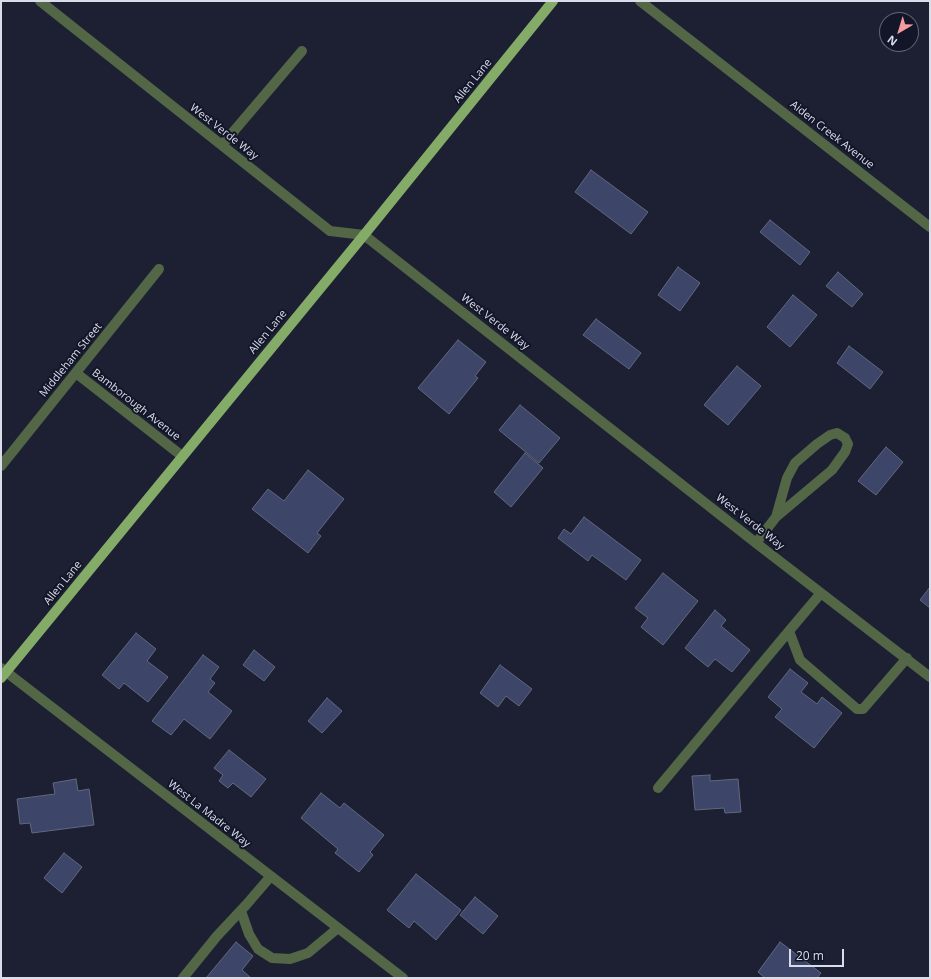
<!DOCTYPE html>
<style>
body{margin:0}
#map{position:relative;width:931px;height:979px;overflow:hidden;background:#1c2032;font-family:"Open Sans",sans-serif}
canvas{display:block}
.frame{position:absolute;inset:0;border:2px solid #d9ddea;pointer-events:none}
.north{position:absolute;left:879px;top:12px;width:40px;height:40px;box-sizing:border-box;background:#131628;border:1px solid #626676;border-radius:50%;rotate:218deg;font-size:11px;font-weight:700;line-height:16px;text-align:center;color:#d9ddea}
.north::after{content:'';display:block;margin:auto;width:14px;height:18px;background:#f49aa1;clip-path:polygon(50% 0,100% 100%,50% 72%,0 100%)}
.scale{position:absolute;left:789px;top:949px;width:55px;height:18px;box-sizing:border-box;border:2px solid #d9ddea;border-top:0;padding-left:5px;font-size:12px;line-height:14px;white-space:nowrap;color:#d9ddea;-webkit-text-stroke:3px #131628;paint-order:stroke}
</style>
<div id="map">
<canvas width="931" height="979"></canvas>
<div class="frame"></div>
<div class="north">N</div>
<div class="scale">20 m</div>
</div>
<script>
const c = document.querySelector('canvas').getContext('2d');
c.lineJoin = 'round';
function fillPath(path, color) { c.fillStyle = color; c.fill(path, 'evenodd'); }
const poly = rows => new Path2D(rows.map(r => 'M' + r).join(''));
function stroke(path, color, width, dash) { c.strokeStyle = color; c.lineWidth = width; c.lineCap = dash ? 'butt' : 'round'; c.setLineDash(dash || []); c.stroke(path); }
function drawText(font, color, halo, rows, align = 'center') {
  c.font = font + ' "Open Sans",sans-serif'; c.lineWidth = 4; c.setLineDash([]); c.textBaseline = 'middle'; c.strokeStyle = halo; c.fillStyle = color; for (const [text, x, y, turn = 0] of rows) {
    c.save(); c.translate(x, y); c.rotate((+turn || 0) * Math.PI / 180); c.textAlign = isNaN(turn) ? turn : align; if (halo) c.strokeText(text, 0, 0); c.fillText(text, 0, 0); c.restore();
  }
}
const building = poly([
 [591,170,648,212,631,234,575,192,591,170],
 [770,220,810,252,800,265,760,232,770,220],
 [678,267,700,283,680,311,658,295,678,267],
 [838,272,863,294,852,307,826,286,838,272],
 [793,295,817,315,790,347,767,327,793,295],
 [596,319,641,353,629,369,583,335,596,319],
 [458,340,486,362,475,376,478,378,449,414,418,388,458,340],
 [849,346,883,372,870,389,837,363,849,346],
 [737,366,761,386,728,425,704,405,737,366],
 [520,405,560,438,539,463,499,430,520,405],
 [886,447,903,462,876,495,858,481,886,447],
 [525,453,543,468,511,507,494,492,525,453],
 [308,470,344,499,317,533,321,536,308,553,252,509,268,489,284,501,308,470],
 [584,517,641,560,626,580,592,555,588,561,558,538,564,529,571,534,584,517],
 [663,573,698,601,663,645,641,627,648,618,635,608,663,573],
 [930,587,930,608,920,600,930,587],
 [715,610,726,620,721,626,750,650,732,672,715,659,708,667,685,648,715,610],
 [136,633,156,649,147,661,168,677,148,702,124,683,119,689,102,675,136,633],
 [254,650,275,667,264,681,243,665,254,650],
 [203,655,219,667,210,679,215,683,208,692,232,711,210,739,184,719,171,735,152,721,203,655],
 [500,665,532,689,519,706,506,696,498,707,480,693,500,665],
 [790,669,808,683,801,692,817,704,822,697,842,713,814,748,775,717,782,709,768,697,790,669],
 [327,698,342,711,322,733,308,721,327,698],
 [229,750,266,779,251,797,233,783,228,788,219,781,223,775,214,768,229,750],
 [710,775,710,781,738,779,741,812,725,813,724,808,695,810,692,776,710,775],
 [76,779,78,791,89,789,94,825,32,833,30,823,20,824,17,799,55,794,53,783,76,779],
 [321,793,340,808,344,803,384,835,370,852,373,855,359,872,335,853,338,849,301,818,321,793],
 [64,853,82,867,62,893,44,878,64,853],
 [416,874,461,910,436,940,414,921,409,928,387,910,416,874],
 [475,897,498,916,483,934,460,915,475,897],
 [236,942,253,956,242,970,251,978,206,978,236,942],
 [780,942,821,973,817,978,765,978,758,972,780,942]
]);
fillPath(building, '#3d4569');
stroke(building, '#62687e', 1);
stroke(poly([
 [40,1,330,231,364,235,756,543,930,677],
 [640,1,930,227],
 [222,145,302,51],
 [76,373,182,456],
 [1,466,159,269],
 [756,543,776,517,787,478,795,463,817,444,830,435,837,433,845,438,848,444,845,452,832,470,776,517],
 [821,593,789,631,800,660,857,709,863,709,907,658],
 [1,668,403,978],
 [658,788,789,631],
 [241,911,249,934,258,949,272,958,290,959,308,953,338,928],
 [183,978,217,936,246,905,271,876]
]), '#536646', 10);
stroke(poly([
 [1,678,364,235,553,1]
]), '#84ac68', 10);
drawText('11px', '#d9ddea', '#131628', [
 ["Allen Lane",473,81,-51],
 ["West Verde Way",224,132,38],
 ["Aiden Creek Avenue",832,135,38],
 ["West Verde Way",495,322,38],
 ["Allen Lane",268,332,-51],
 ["Middleham Street",71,360,-51],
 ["Bamborough Avenue",136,405,38],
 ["West Verde Way",750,522,38],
 ["Allen Lane",63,583,-51],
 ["West La Madre Way",209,814,38]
]);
</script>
